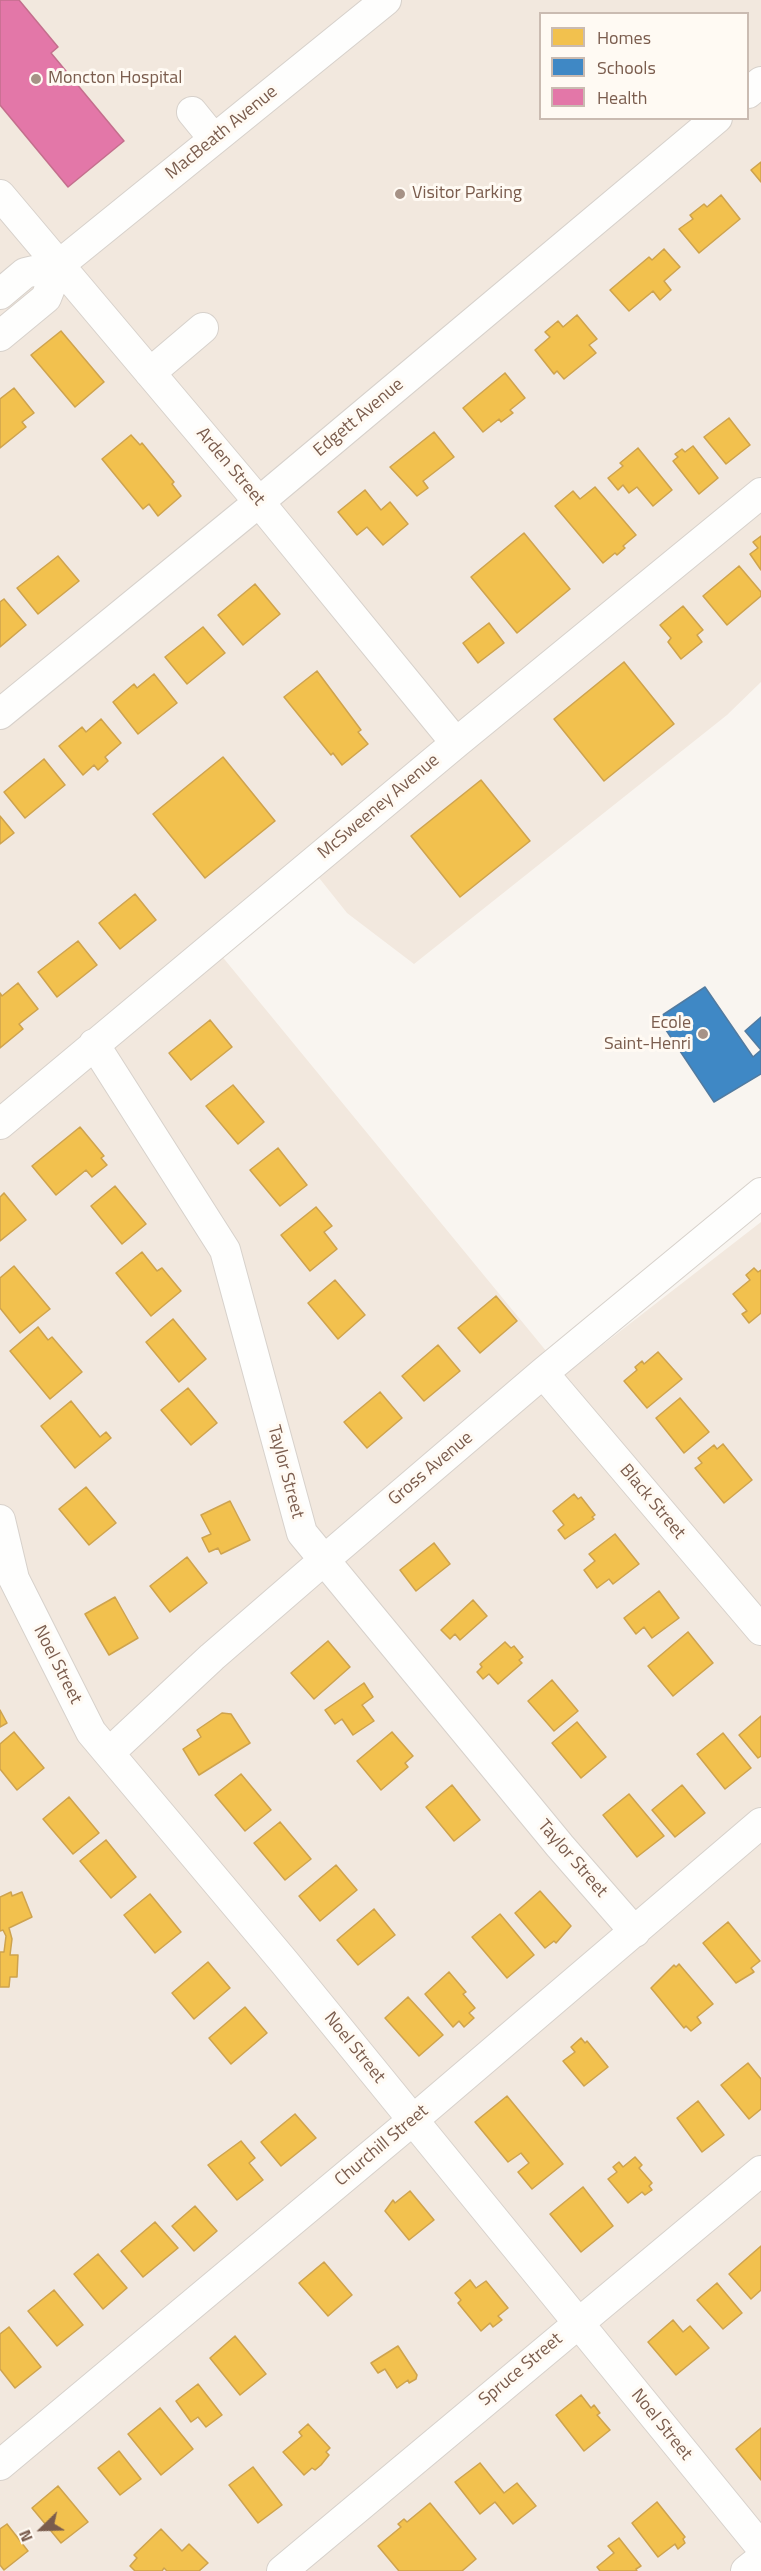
<!DOCTYPE html>
<style>
body{margin:0}
#map{position:relative;width:761px;height:2571px;overflow:hidden;background:#f9f5f0;font-family:"Titillium Web",sans-serif}
canvas{display:block}
.legend{position:absolute;left:539px;top:12px;width:210px;height:108px;box-sizing:border-box;background:#fffaf3;border:2px solid #cabbb1;margin:0;padding:8px 10px;list-style:none;font-size:18px;color:#7a5c4d}
.legend li{display:flex;align-items:center;gap:12px;height:30px}
.legend b{width:30px;border:2px solid #cabbb1}
.north{position:absolute;left:12px;top:2499px;width:60px;height:60px;-webkit-text-stroke:4px #fffaf3;paint-order:stroke;rotate:247deg;font-size:16px;font-weight:700;line-height:24px;text-align:center;color:#7a5c4d}
.north::after{content:'';display:block;margin:auto;width:21px;height:27px;background:#7a5c4d;clip-path:polygon(50% 0,100% 100%,50% 72%,0 100%)}
</style>
<div id="map">
<canvas width="761" height="2571"></canvas>
<ul class="legend">
<li><b style="height:16px;background:#f2c14e"></b>Homes</li>
<li><b style="height:16px;background:#3f88c5"></b>Schools</li>
<li><b style="height:16px;background:#e377a8"></b>Health</li>
</ul>
<div class="north">N</div>
</div>
<script>
const c = document.querySelector('canvas').getContext('2d');
c.lineJoin = 'round';
function fillPath(path, color) { c.fillStyle = color; c.fill(path, 'evenodd'); }
const poly = rows => new Path2D(rows.map(r => 'M' + r).join(''));
function stroke(path, color, width, dash) { c.strokeStyle = color; c.lineWidth = width; c.lineCap = dash ? 'butt' : 'round'; c.setLineDash(dash || []); c.stroke(path); }
function drawText(font, color, halo, rows, align = 'center') {
  c.font = font + ' "Titillium Web",sans-serif'; c.lineWidth = 6; c.setLineDash([]); c.textBaseline = 'middle'; c.strokeStyle = halo; c.fillStyle = color; for (const [text, x, y, turn = 0] of rows) {
    c.save(); c.translate(x, y); c.rotate((+turn || 0) * Math.PI / 180); c.textAlign = isNaN(turn) ? turn : align; if (halo) c.strokeText(text, 0, 0); c.fillText(text, 0, 0); c.restore();
  }
}
fillPath(poly([
 [0,0,761,0,761,682,727,715,414,964,347,913,312,869,216,949,565,1374,761,1222,761,2571,0,2571],
 [540,14,748,14,748,118,540,118]
]), '#f2e8de');
const homes = poly([
 [761,162,761,182,751,170,761,162],
 [721,195,740,219,699,253,679,229,693,219,690,215,704,204,707,207,721,195],
 [664,249,680,267,664,281,671,290,660,300,653,291,629,311,610,290,649,257,652,260,664,249],
 [577,315,597,339,589,345,596,353,564,379,557,371,554,374,535,350,550,337,545,332,558,321,563,327,577,315],
 [61,331,104,382,75,407,31,355,61,331],
 [505,373,525,398,510,410,513,413,501,422,499,419,483,432,463,408,505,373],
 [14,388,34,413,22,422,26,427,0,448,0,399,14,388],
 [729,418,750,445,726,464,704,437,729,418],
 [434,432,454,457,423,481,428,488,417,496,390,467,434,432],
 [131,435,140,445,142,443,174,482,172,484,181,496,158,516,149,504,143,509,102,459,131,435],
 [693,446,718,478,699,494,673,461,678,457,675,454,682,449,685,452,693,446],
 [638,448,672,490,653,506,637,487,629,493,623,485,618,490,608,478,623,466,620,463,638,448],
 [595,487,636,535,623,546,625,548,617,555,615,553,603,563,555,506,573,491,580,499,595,487],
 [365,490,381,510,390,502,408,524,383,545,367,527,357,535,338,512,365,490],
 [524,533,570,589,517,633,471,577,524,533],
 [761,536,761,570,750,554,758,548,753,542,761,536],
 [58,556,79,581,38,614,17,588,58,556],
 [739,566,761,592,761,596,727,625,703,596,739,566],
 [255,584,280,614,243,645,218,615,255,584],
 [4,599,26,625,0,647,0,602,4,599],
 [683,606,703,630,697,635,702,642,681,659,668,642,671,638,660,625,683,606],
 [489,623,504,643,478,663,463,643,489,623],
 [203,627,225,653,187,684,165,657,203,627],
 [624,662,674,724,604,781,554,719,624,662],
 [317,671,361,730,358,732,368,744,342,765,333,753,331,755,284,697,317,671],
 [154,674,177,703,138,734,113,702,134,684,137,688,154,674],
 [101,719,121,743,105,757,108,761,98,770,94,765,83,775,59,746,82,727,86,732,101,719],
 [223,757,275,821,205,878,153,814,223,757],
 [44,759,65,785,25,818,4,792,44,759],
 [481,780,530,841,460,897,411,836,481,780],
 [0,816,14,833,0,844,0,816],
 [135,894,156,920,120,949,99,923,135,894],
 [78,941,97,965,57,997,38,972,78,941],
 [18,983,38,1009,19,1024,23,1029,0,1048,0,993,2,996,18,983],
 [210,1020,232,1047,191,1080,169,1053,210,1020],
 [233,1085,264,1122,238,1144,206,1106,233,1085],
 [80,1127,104,1156,101,1158,107,1165,92,1177,86,1170,56,1195,32,1166,80,1127],
 [278,1148,307,1185,280,1206,250,1170,278,1148],
 [115,1186,146,1224,122,1244,91,1206,115,1186],
 [4,1193,26,1220,0,1241,0,1197,4,1193],
 [316,1207,332,1226,324,1232,337,1249,310,1271,281,1235,316,1207],
 [142,1252,157,1271,162,1268,181,1291,151,1316,116,1273,142,1252],
 [14,1266,50,1309,20,1333,0,1308,0,1278,14,1266],
 [754,1268,758,1272,761,1270,761,1313,749,1323,742,1314,747,1311,733,1294,750,1280,746,1275,754,1268],
 [335,1280,365,1315,338,1339,308,1303,335,1280],
 [496,1296,517,1321,480,1353,458,1328,496,1296],
 [173,1319,206,1359,179,1382,146,1342,173,1319],
 [38,1327,48,1340,52,1337,82,1372,50,1399,10,1351,38,1327],
 [438,1345,460,1371,424,1401,402,1376,438,1345],
 [658,1352,682,1379,647,1408,624,1381,637,1370,635,1367,642,1361,644,1364,658,1352],
 [188,1388,217,1423,191,1445,161,1410,188,1388],
 [380,1392,402,1418,367,1448,344,1422,380,1392],
 [680,1398,709,1432,684,1453,656,1418,680,1398],
 [71,1401,100,1437,106,1432,111,1438,75,1468,41,1426,71,1401],
 [723,1444,752,1480,724,1503,695,1468,702,1463,698,1458,714,1445,717,1449,723,1444],
 [86,1487,116,1523,89,1545,59,1509,86,1487],
 [574,1494,578,1499,581,1497,595,1515,592,1517,594,1519,565,1539,558,1530,564,1525,553,1511,574,1494],
 [230,1501,250,1540,221,1554,218,1548,209,1552,202,1538,211,1534,201,1515,230,1501],
 [615,1534,639,1564,613,1584,609,1579,597,1588,584,1570,595,1561,589,1554,615,1534],
 [434,1543,450,1564,416,1591,400,1570,434,1543],
 [187,1557,207,1583,170,1612,150,1586,187,1557],
 [659,1591,679,1618,652,1638,644,1627,636,1634,624,1618,659,1591],
 [115,1597,138,1638,109,1655,85,1614,115,1597],
 [473,1600,487,1616,460,1640,455,1634,450,1639,441,1630,473,1600],
 [688,1632,713,1663,673,1696,648,1666,688,1632],
 [328,1641,350,1667,314,1699,291,1673,328,1641],
 [505,1642,511,1648,514,1646,523,1657,519,1660,522,1663,498,1684,489,1674,483,1679,477,1672,482,1667,480,1664,505,1642],
 [552,1680,578,1711,554,1731,528,1701,552,1680],
 [364,1683,373,1697,362,1705,374,1721,353,1735,342,1719,335,1724,325,1710,364,1683],
 [0,1710,7,1723,0,1727,0,1710],
 [222,1713,231,1714,250,1743,199,1775,183,1749,201,1737,197,1730,222,1713],
 [761,1716,761,1756,758,1758,739,1735,761,1716],
 [577,1722,606,1757,581,1778,552,1743,577,1722],
 [14,1732,44,1768,17,1790,0,1769,0,1744,14,1732],
 [392,1732,413,1756,405,1763,408,1767,381,1790,357,1761,392,1732],
 [723,1733,751,1768,725,1789,697,1754,723,1733],
 [241,1774,271,1810,245,1831,215,1795,241,1774],
 [452,1785,480,1820,454,1841,426,1807,452,1785],
 [682,1785,705,1813,675,1837,652,1810,682,1785],
 [629,1794,664,1836,637,1857,603,1815,629,1794],
 [69,1797,99,1833,73,1854,43,1819,69,1797],
 [280,1822,311,1859,285,1880,254,1843,280,1822],
 [106,1840,136,1877,111,1898,80,1861,106,1840],
 [336,1865,357,1890,320,1921,299,1896,336,1865],
 [540,1891,571,1926,556,1943,554,1941,545,1948,515,1913,540,1891],
 [11,1892,12,1896,22,1892,32,1917,9,1928,12,1939,10,1955,18,1955,17,1977,10,1977,9,1987,0,1987,0,1952,4,1952,6,1936,3,1930,0,1931,0,1897,11,1892],
 [150,1894,181,1932,155,1953,124,1915,150,1894],
 [374,1909,395,1935,358,1965,337,1940,374,1909],
 [500,1914,534,1955,507,1978,472,1937,500,1914],
 [728,1922,760,1961,751,1968,754,1972,736,1983,703,1943,728,1922],
 [208,1962,230,1988,194,2019,172,1993,208,1962],
 [679,1964,713,2004,697,2017,701,2023,691,2031,686,2026,684,2028,651,1988,674,1965,676,1967,679,1964],
 [449,1972,466,1992,463,1994,475,2008,469,2013,474,2018,464,2027,459,2021,453,2027,425,1994,449,1972],
 [408,1997,443,2035,419,2056,385,2018,408,1997],
 [245,2007,267,2033,231,2064,209,2038,245,2007],
 [581,2038,585,2043,587,2041,608,2067,584,2086,563,2061,575,2052,571,2047,581,2038],
 [748,2063,761,2079,761,2109,749,2119,721,2085,748,2063],
 [507,2096,563,2164,532,2189,518,2172,529,2163,521,2153,508,2162,475,2122,507,2096],
 [698,2101,724,2135,702,2152,677,2118,698,2101],
 [295,2114,316,2138,281,2166,261,2142,295,2114],
 [241,2141,255,2158,249,2163,263,2180,237,2200,208,2165,241,2141],
 [635,2157,642,2165,639,2168,652,2183,649,2186,652,2190,645,2195,642,2192,628,2203,608,2179,617,2172,613,2167,619,2162,623,2167,635,2157],
 [583,2187,613,2226,581,2252,550,2214,583,2187],
 [410,2191,434,2220,409,2240,385,2211,393,2200,395,2203,410,2191],
 [195,2206,217,2231,194,2251,172,2226,195,2206],
 [155,2222,178,2248,143,2277,121,2251,155,2222],
 [761,2246,761,2290,751,2299,729,2274,761,2246],
 [98,2254,127,2288,103,2309,74,2274,98,2254],
 [324,2262,352,2295,328,2316,299,2283,324,2262],
 [470,2280,476,2288,486,2281,508,2308,498,2316,502,2320,493,2327,490,2323,481,2331,458,2303,461,2300,455,2293,470,2280],
 [717,2283,742,2313,723,2329,697,2300,717,2283],
 [54,2290,83,2325,57,2346,28,2311,54,2290],
 [673,2320,683,2332,690,2326,709,2348,676,2375,648,2342,673,2320],
 [9,2327,41,2367,15,2388,0,2369,0,2334,9,2327],
 [235,2336,266,2374,240,2395,210,2358,235,2336],
 [398,2346,417,2375,416,2379,409,2383,408,2380,397,2388,385,2369,378,2373,371,2363,398,2346],
 [198,2384,222,2415,206,2427,198,2417,191,2422,176,2401,198,2384],
 [581,2395,591,2408,594,2405,600,2413,597,2415,610,2430,584,2451,556,2415,581,2395],
 [160,2408,193,2449,161,2475,128,2434,160,2408],
 [308,2424,330,2448,326,2452,329,2455,321,2465,315,2470,312,2468,304,2475,283,2452,302,2436,299,2432,308,2424],
 [761,2428,761,2480,736,2449,761,2428],
 [119,2451,141,2479,120,2495,98,2468,119,2451],
 [480,2463,504,2493,517,2483,536,2506,513,2524,495,2502,480,2514,455,2482,480,2463],
 [253,2467,282,2505,258,2523,229,2485,253,2467],
 [58,2486,88,2522,61,2543,32,2508,58,2486],
 [657,2502,685,2537,683,2539,685,2543,678,2549,675,2544,658,2557,632,2523,657,2502],
 [430,2503,476,2559,462,2571,399,2571,378,2546,401,2527,398,2524,404,2519,407,2522,430,2503],
 [7,2524,28,2551,4,2570,0,2565,0,2529,7,2524],
 [161,2529,182,2551,189,2544,208,2563,199,2571,167,2571,164,2568,162,2571,135,2571,130,2566,137,2558,134,2555,161,2529],
 [619,2538,641,2566,636,2569,637,2571,600,2571,597,2567,614,2553,608,2546,619,2538]
]);
fillPath(homes, '#f2c14e');
stroke(homes, '#cea34e', 1.5);
const schools = poly([
 [705,987,753,1057,761,1050,761,1074,714,1102,658,1018,705,987],
 [761,1017,761,1050,745,1031,761,1017]
]);
fillPath(schools, '#3f88c5');
stroke(schools, '#517ba1', 1.5);
const health = poly([
 [0,0,19,0,58,47,51,53,124,141,68,187,0,105,0,0]
]);
fillPath(health, '#e377a8');
stroke(health, '#c46f8d', 1.5);
const minor = poly([
 [748,93,761,82],
 [192,112,214,139],
 [0,195,259,502,456,743],
 [0,294,25,273,59,265,386,0],
 [0,336,46,298,59,265],
 [150,373,203,328],
 [0,714,259,502,717,118],
 [94,1044,225,1250,302,1533,560,1846,635,1932],
 [0,1124,456,743,761,493],
 [543,1373,761,1630],
 [0,1520,14,1579,91,1732,285,1963,761,2547],
 [109,1753,212,1657,323,1561,543,1373,761,1193],
 [0,2465,413,2120,761,1823],
 [282,2571,761,2171],
 [746,2571,761,2559]
]);
stroke(minor, '#d7d1cb', 32);
stroke(minor, '#fefefd', 30);
for (const [x, y, r, color] of [
 [36,79,6,"#a69286"],
 [400,194,6,"#a69286"],
 [703,1034,6,"#a69286"]
]) { const dot = new Path2D(); dot.arc(x, y, r, 0, 2 * Math.PI); c.fillStyle = color; c.fill(dot); stroke(dot, '#fffaf3', 2); }
drawText('18px', '#7a5c4d', '#fffaf3', [
 ["Moncton Hospital",48,79],
 ["Visitor Parking",412,194],
 ["Ecole",691,1024,"right"],
 ["Saint-Henri",691,1045,"right"]
], 'left');
drawText('18px', '#7a5c4d', '#fffaf3', [
 ["MacBeath Avenue",222,133,-39],
 ["Edgett Avenue",359,418,-40],
 ["Arden Street",230,467,50],
 ["McSweeney Avenue",379,807,-40],
 ["Gross Avenue",431,1469,-40],
 ["Taylor Street",285,1472,75],
 ["Black Street",652,1502,50],
 ["Noel Street",57,1665,63],
 ["Taylor Street",572,1859,49],
 ["Noel Street",354,2048,51],
 ["Churchill Street",382,2146,-40],
 ["Spruce Street",521,2370,-40],
 ["Noel Street",661,2425,51]
]);
</script>
